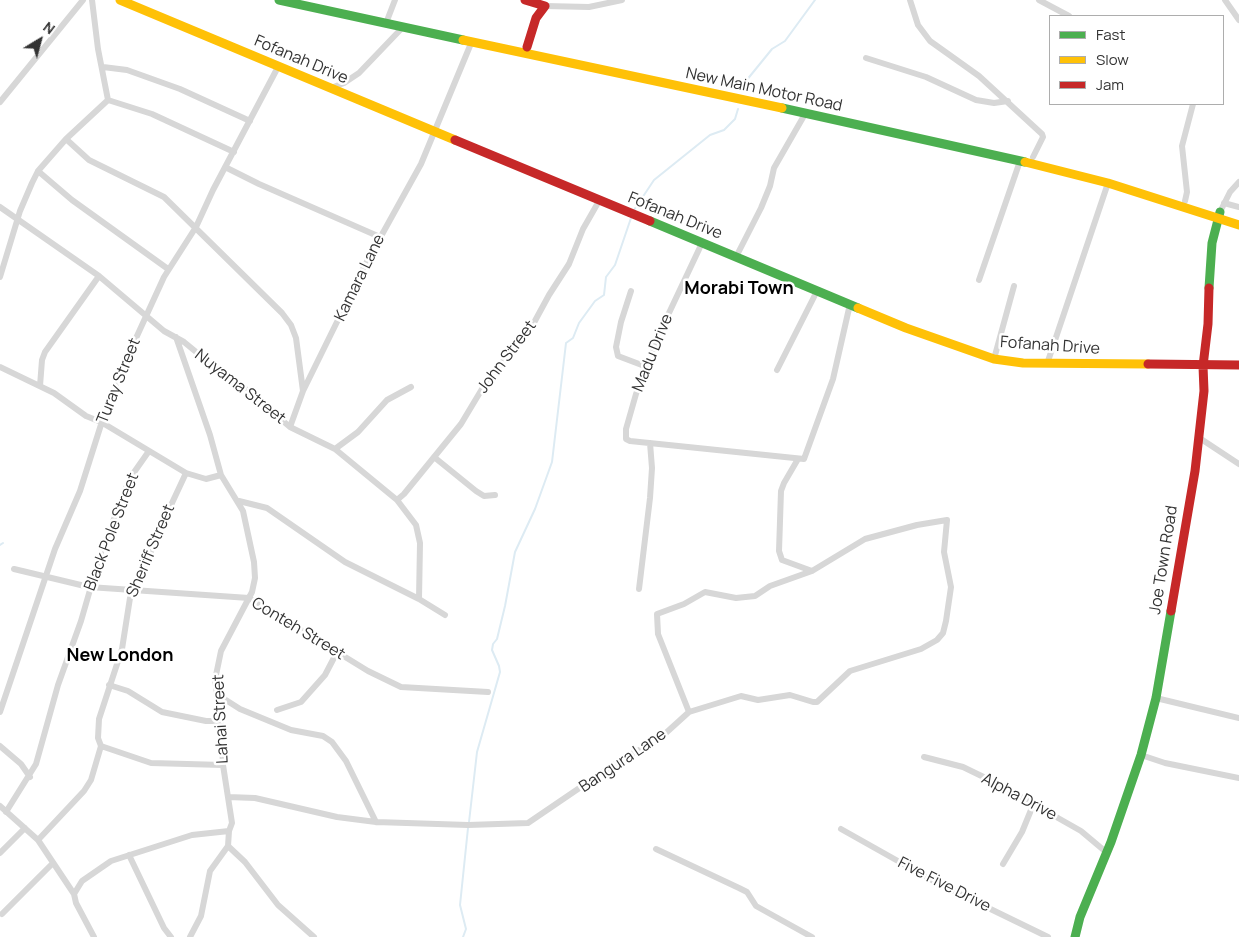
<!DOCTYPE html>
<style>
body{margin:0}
#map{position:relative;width:1239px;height:937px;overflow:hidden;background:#fff;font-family:Manrope,sans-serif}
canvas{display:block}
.legend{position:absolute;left:1049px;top:15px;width:175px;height:90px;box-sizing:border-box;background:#fff;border:1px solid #adadad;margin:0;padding:6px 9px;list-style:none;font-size:15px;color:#333}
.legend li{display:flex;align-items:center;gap:10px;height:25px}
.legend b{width:25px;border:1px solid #adadad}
.north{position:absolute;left:15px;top:15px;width:50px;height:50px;-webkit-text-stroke:4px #fff;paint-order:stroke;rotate:37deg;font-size:14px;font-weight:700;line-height:20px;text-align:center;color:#333}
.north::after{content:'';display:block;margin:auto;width:18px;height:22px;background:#333;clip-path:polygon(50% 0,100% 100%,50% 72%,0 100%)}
</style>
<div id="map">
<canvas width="1239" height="937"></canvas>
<ul class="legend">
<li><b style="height:6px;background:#4caf50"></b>Fast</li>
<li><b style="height:6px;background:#ffc107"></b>Slow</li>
<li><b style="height:6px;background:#c62828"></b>Jam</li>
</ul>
<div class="north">N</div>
</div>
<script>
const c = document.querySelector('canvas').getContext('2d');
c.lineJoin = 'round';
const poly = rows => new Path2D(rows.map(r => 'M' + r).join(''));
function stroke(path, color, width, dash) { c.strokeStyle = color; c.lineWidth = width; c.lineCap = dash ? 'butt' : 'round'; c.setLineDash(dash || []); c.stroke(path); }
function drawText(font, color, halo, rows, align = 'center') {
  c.font = font + ' Manrope,sans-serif'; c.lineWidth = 5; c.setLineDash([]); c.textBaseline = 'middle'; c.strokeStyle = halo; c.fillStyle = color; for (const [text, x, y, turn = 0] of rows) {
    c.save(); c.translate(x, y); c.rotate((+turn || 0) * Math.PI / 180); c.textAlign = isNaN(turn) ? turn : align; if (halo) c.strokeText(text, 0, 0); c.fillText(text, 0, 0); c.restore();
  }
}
stroke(poly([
 [746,81,772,49,785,41,815,0],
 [634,210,654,180,710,135,724,130,735,119,738,109],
 [0,545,3,543],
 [469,822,477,752,500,672,499,666,492,650,493,644,497,639,505,606,515,552,535,509,552,462,566,343,573,338,579,323,595,301,604,295,606,277,615,265,631,218],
 [463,937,466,929,460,905,468,828]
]), '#ddebf3', 2);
stroke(poly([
 [92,0,98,49,108,100,66,139,89,160,164,197,282,313,291,325,296,338,303,391],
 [910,0,918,25,930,41,979,76,1042,134,1043,137,1033,157],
 [1039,0,1069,16],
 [1225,0,1239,20],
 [545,6,589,7,622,0],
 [388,18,395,0],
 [866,58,926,77,976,100,994,103,1008,101],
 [103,67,127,70,180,89,250,121],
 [331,88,344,83,359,73,403,27],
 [108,100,152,114,234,152],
 [0,102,83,0],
 [225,167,259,184,380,237],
 [38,171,72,200,168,269],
 [1185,201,1187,192,1182,146,1193,104],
 [1224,203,1239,207],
 [0,207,99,276,164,331,184,342,212,365,235,380,290,427,335,449,397,500,416,525,420,543,419,599],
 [1220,212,1230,192,1239,182],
 [702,243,660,332,636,394,626,429,626,439,630,441,804,459,833,379,850,304],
 [736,257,761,208,770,186,774,168,805,114],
 [0,277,20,211,32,183,38,171,66,139],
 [979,280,1020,161],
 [631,291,621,322,616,347,618,356,647,367],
 [994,359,1014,286],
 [1047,364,1108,183],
 [0,367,54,393,86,416,101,422,186,473,206,479,221,475],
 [777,370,817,291],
 [40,386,42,360,45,352,99,276],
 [290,427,303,391,364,267,421,164,472,41],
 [1198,437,1239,464],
 [335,449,358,432,387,400,411,387],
 [434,457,476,491,484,496,495,495],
 [798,459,784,483,781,491,779,551,782,560,812,571],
 [397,500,404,494,461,424,488,379,530,330,549,295,569,264,583,229,599,201],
 [239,501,267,508,345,562,419,599,445,615],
 [14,569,89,587,249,598,368,671,401,687,488,692],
 [639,589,650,498,652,468,650,443],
 [109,685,128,691,162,712,206,721,221,721],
 [218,695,240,709,291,730,323,736,332,742,346,761,376,822],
 [1156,698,1239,718],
 [277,710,301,702,325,675,337,652],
 [0,712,55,549,80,491,105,412,126,360,164,277,196,227,213,190,278,67],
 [0,746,21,764,30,777],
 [101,746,98,738,99,719,122,649,130,598,136,591,158,533,186,473],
 [101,746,151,763,223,765],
 [1141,755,1165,763,1239,778],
 [924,757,963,767,998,784,1081,831,1106,852],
 [228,797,255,798,337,817,376,822,468,825,528,823,622,759,657,741,689,712,741,696,758,700,790,695,813,702,817,702,850,671,921,649,937,640,943,633,946,621,951,587,944,552,947,520,917,525,865,539,812,571,770,586,755,596,736,598,705,592,684,604,657,614,658,634,689,712],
 [0,806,38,840,74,894,76,903,94,937],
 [6,812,36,764,58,685,81,621,101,552,130,478,149,451],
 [841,829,937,883,1048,937],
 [38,840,84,791,91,780,101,746],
 [228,846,245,862,278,905,314,937],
 [656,849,739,888,747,892,756,906,812,937],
 [0,853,25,828],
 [129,855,164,928,171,937],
 [1003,864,1022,832,1031,810,1031,803],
 [74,894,82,881,111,861,192,835,229,831,232,823,223,765,221,721,215,680,221,651,252,592,255,578,254,562,243,511,221,475,210,435,176,337],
 [2,914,53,863],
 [190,937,201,916,210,871,228,846,229,831]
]), '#d7d7d7', 6);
stroke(poly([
 [279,0,463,40],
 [782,108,1025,162],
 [650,221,858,308],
 [1209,288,1212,243,1220,212],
 [1075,937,1080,917,1111,842,1141,755,1156,698,1171,611]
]), '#4caf50', 9);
stroke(poly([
 [120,0,455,140],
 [463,40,782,108],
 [1025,162,1108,183,1239,225],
 [858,308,906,328,994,359,1023,363,1148,364]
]), '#ffc107', 9);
stroke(poly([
 [525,0,545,6,536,18,527,47],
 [455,140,650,221],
 [1148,364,1239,365],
 [1171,611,1195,471,1204,391,1203,366,1208,324,1209,288]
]), '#c62828', 9);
drawText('16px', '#333', '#fff', [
 ["Fofanah Drive",301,60,23],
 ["New Main Motor Road",764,90,12],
 ["Fofanah Drive",675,216,22],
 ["Kamara Lane",360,278,-64],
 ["Fofanah Drive",1050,346,4],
 ["Madu Drive",653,353,-68],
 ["John Street",507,357,-53],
 ["Turay Street",119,381,-68],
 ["Nuyama Street",240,387,38],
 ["Black Pole Street",112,532,-69],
 ["Sheriff Street",151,551,-67],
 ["Joe Town Road",1164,560,-81],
 ["Conteh Street",298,629,31],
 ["Lahai Street",221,719,-93],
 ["Bangura Lane",623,761,-34],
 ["Alpha Drive",1019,797,28],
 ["Five Five Drive",944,885,27]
]);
drawText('bold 18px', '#000', '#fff', [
 ["Morabi Town",739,289],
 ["New London",120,656]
]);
</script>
